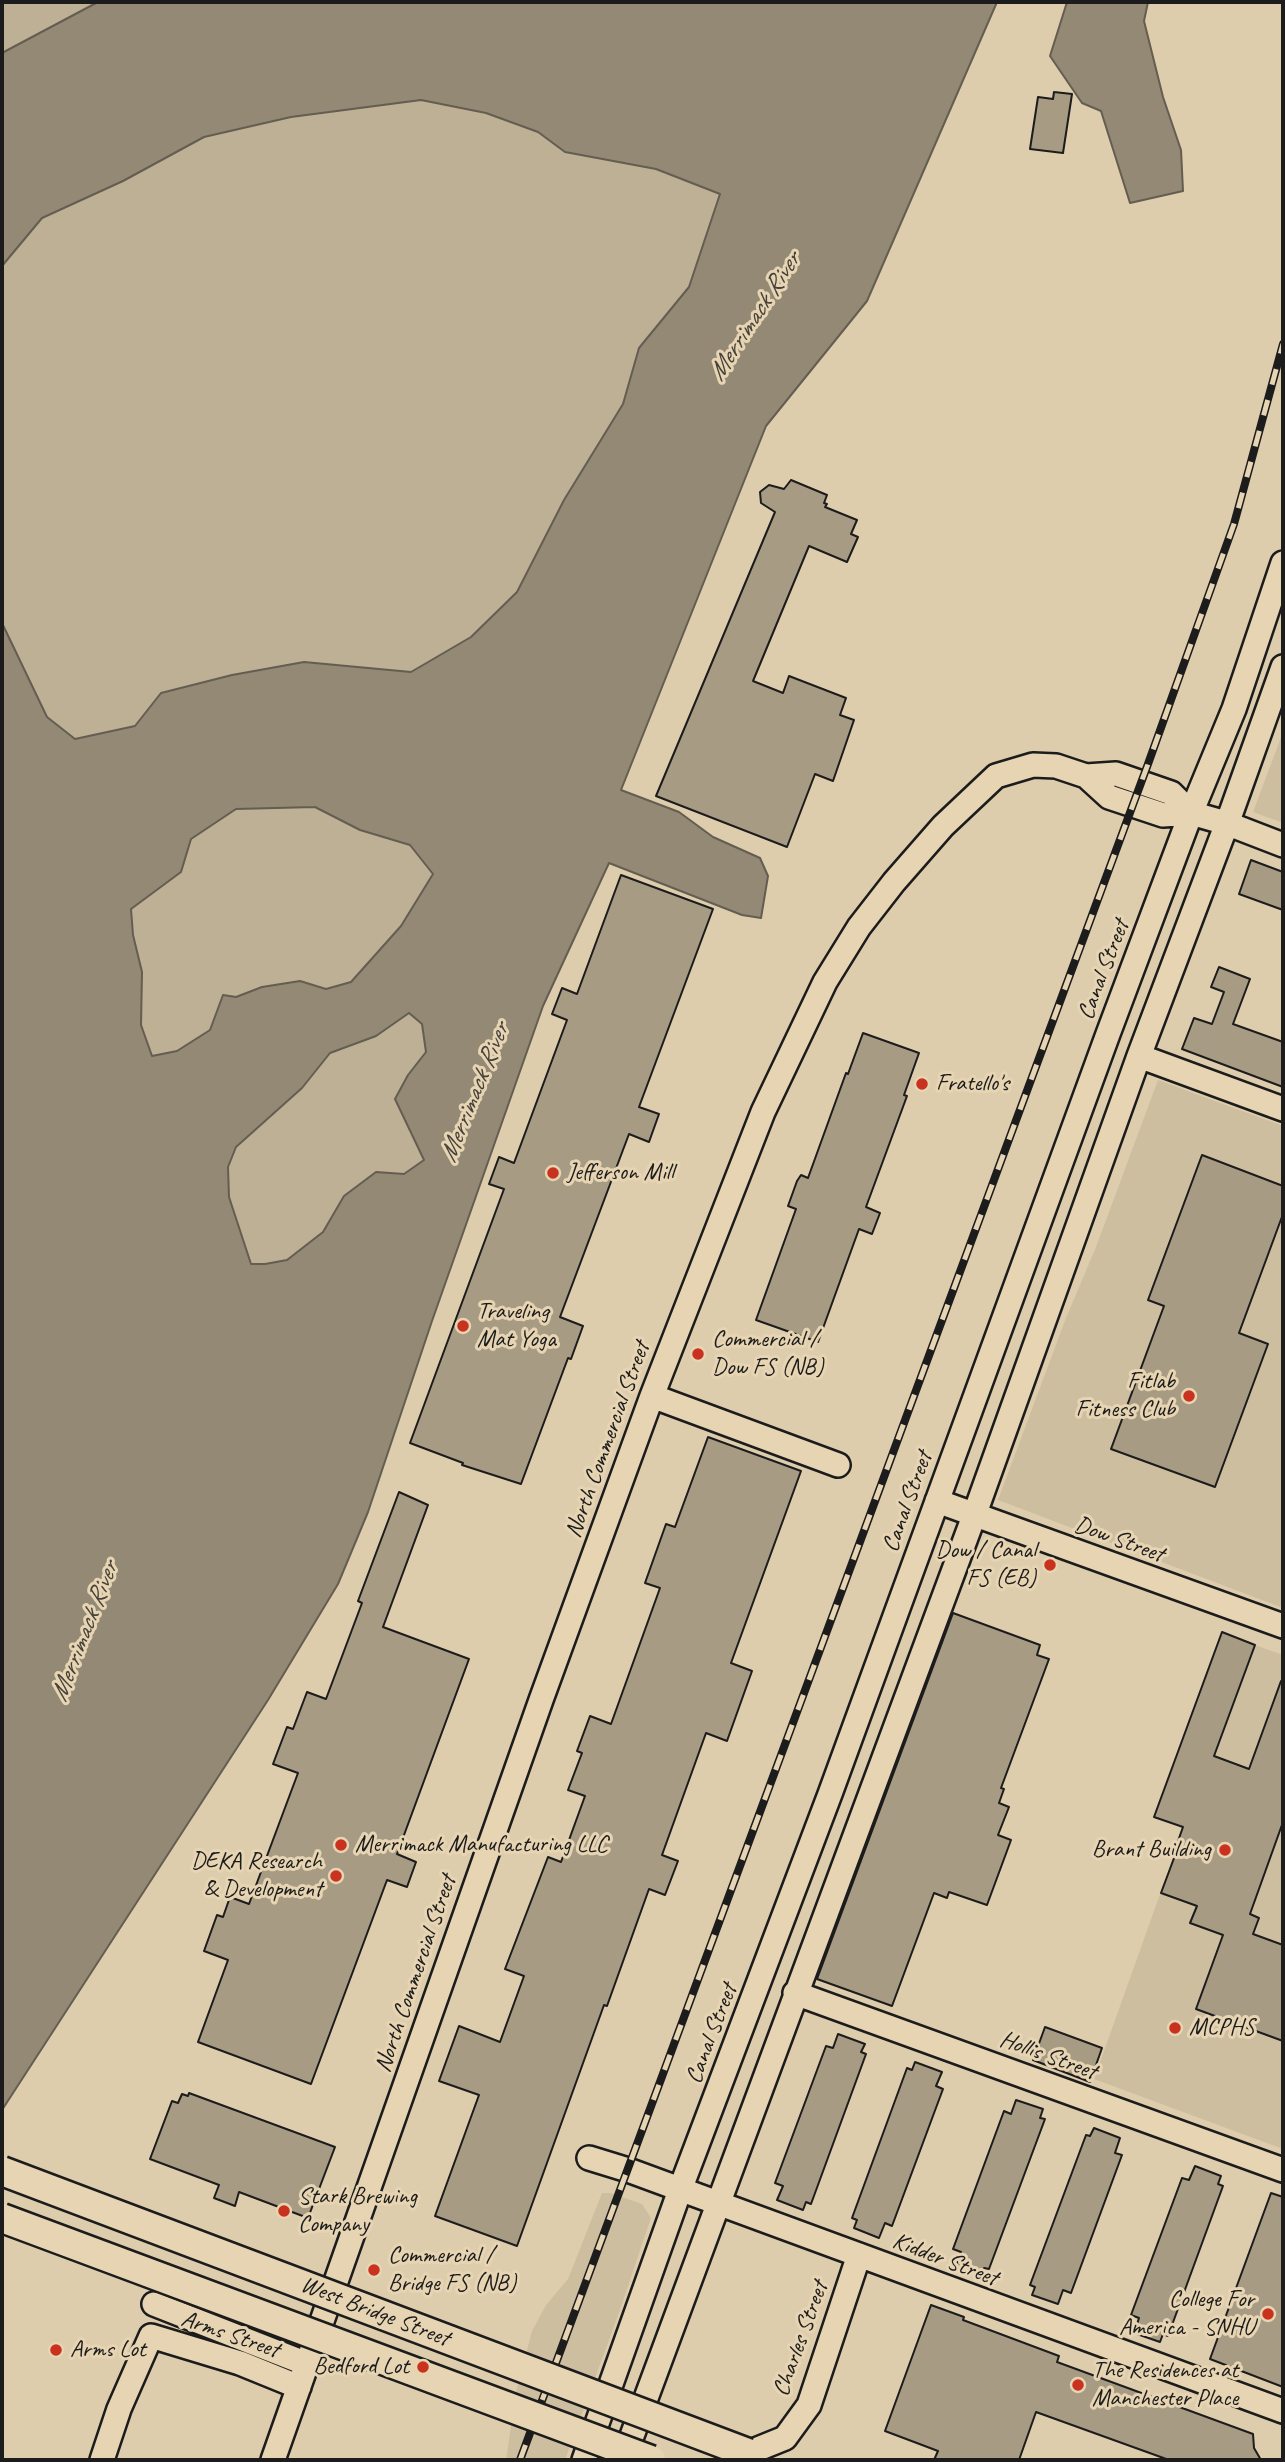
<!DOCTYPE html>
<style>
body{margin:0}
#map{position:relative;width:1285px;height:2462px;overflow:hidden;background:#decdac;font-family:Caveat,sans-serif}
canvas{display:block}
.frame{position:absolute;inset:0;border:4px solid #1c1c1c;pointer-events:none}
</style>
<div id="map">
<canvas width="1285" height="2462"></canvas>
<div class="frame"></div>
</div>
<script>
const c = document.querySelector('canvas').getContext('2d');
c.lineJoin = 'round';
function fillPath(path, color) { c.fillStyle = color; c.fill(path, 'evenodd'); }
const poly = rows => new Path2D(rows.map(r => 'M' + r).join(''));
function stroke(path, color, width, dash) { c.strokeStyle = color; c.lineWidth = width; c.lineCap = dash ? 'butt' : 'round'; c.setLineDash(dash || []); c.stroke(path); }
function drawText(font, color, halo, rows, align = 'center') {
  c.font = font + ' Caveat,sans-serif'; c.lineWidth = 6; c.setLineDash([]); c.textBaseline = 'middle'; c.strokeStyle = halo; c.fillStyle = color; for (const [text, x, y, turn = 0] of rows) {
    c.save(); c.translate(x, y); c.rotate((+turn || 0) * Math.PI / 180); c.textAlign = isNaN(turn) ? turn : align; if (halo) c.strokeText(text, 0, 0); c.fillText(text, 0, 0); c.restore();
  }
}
fillPath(poly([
 [1283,732,1283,823,1253,812],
 [1158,1080,1283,1126,1283,1608,998,1500,1066,1318,1096,1247],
 [1255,1645,1283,1655,1283,2149,1094,2079,1210,1754,1214,1755],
 [602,2193,611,2193,642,2204,651,2218,620,2310,565,2460,506,2460,516,2392,532,2331,546,2305,568,2279]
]), '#cebea0');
fillPath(poly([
 [2,2,98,2,2,53],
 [421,100,486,113,538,132,565,152,656,169,720,194,689,287,639,348,623,404,564,500,517,592,471,637,411,672,304,662,232,675,161,693,135,726,75,739,47,718,2,623,2,266,42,218,123,181,204,137,291,117],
 [315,807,360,830,410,845,433,874,401,926,351,982,326,989,299,981,262,987,236,997,223,996,210,1030,177,1051,152,1056,141,1025,142,972,133,935,131,909,181,872,191,839,236,809],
 [409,1013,422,1024,426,1053,408,1075,410,1133,424,1160,404,1174,376,1172,344,1196,323,1232,287,1260,265,1264,250,1264,229,1197,228,1167,236,1147,302,1088,330,1053,376,1036]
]), '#beb095');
const water = poly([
 [98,2,997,2,867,301,766,426,621,790,679,812,713,837,760,858,768,876,761,918,742,915,609,863,543,1006,432,1321,368,1512,338,1584,268,1700,2,2110,2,623,47,717,75,739,135,726,161,693,232,675,304,662,411,672,471,637,517,592,564,500,623,404,639,348,689,287,720,194,656,169,565,152,538,132,486,113,421,100,291,117,204,137,123,181,42,218,2,266,2,53,98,2],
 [315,807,360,830,410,845,433,874,401,926,351,982,326,989,300,981,262,987,236,997,223,995,210,1030,177,1051,152,1056,141,1025,142,972,133,935,131,909,181,872,191,839,236,809,315,807],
 [409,1013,422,1024,426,1052,408,1075,395,1099,424,1160,404,1174,376,1172,344,1196,323,1232,287,1260,265,1264,251,1264,229,1197,228,1167,236,1147,302,1088,330,1053,376,1036,409,1013],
 [1067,2,1148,2,1144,21,1163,97,1181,150,1183,191,1130,203,1101,111,1082,103,1050,56,1067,2]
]);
fillPath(water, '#948975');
stroke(water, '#645d51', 2);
const building = poly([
 [1054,92,1072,94,1063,153,1030,149,1038,97,1053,99,1054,92],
 [791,480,827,495,824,503,827,504,825,507,857,520,851,534,858,537,847,562,809,546,753,681,783,693,789,676,846,698,840,715,854,720,833,781,815,774,787,847,656,796,775,512,761,503,760,492,769,485,784,489,791,480],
 [1251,860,1283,872,1283,910,1239,894,1251,860],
 [621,875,713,909,639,1107,659,1114,649,1142,629,1134,560,1317,583,1326,571,1359,568,1358,521,1484,462,1465,463,1463,410,1443,504,1189,489,1184,499,1157,514,1163,567,1020,552,1014,562,988,577,994,621,875],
 [1219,967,1250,979,1233,1024,1283,1042,1283,1087,1182,1049,1194,1018,1212,1024,1224,992,1211,987,1219,967],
 [863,1033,919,1053,904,1095,907,1096,866,1207,880,1213,872,1234,859,1229,818,1342,756,1320,796,1209,788,1206,797,1181,801,1175,808,1178,846,1073,848,1074,863,1033],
 [1202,1155,1283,1186,1283,1214,1239,1333,1268,1344,1215,1487,1111,1449,1164,1306,1148,1300,1202,1155],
 [708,1437,801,1471,731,1663,752,1671,727,1741,706,1733,662,1855,678,1861,665,1895,649,1889,607,2006,604,2005,517,2246,435,2216,479,2095,439,2081,459,2026,500,2042,524,1976,505,1969,548,1857,561,1862,585,1796,568,1790,582,1753,577,1751,590,1716,611,1724,660,1588,645,1583,666,1524,675,1527,708,1437],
 [399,1492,428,1505,383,1627,469,1659,397,1854,416,1862,407,1887,387,1880,311,2084,198,2042,228,1960,204,1951,217,1915,223,1917,230,1897,249,1904,298,1773,273,1764,287,1727,293,1729,307,1692,326,1699,362,1603,358,1601,399,1492],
 [953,1613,1040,1645,1037,1655,1049,1659,1001,1788,1004,1789,999,1803,1009,1807,998,1835,1011,1840,987,1905,949,1892,947,1898,934,1893,892,2006,817,1979,953,1613],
 [1222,1632,1255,1645,1214,1756,1249,1769,1281,1681,1283,1681,1283,1822,1250,1914,1259,1918,1253,1934,1283,1945,1283,2041,1196,2009,1223,1935,1190,1923,1197,1906,1161,1893,1180,1842,1178,1841,1183,1827,1154,1817,1222,1632],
 [1045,2027,1102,2048,1090,2082,1033,2060,1045,2027],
 [838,2034,865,2044,861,2052,866,2054,811,2204,806,2202,803,2210,777,2200,783,2186,775,2183,826,2046,833,2048,838,2034],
 [915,2062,942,2072,936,2086,943,2089,892,2226,885,2223,879,2238,854,2228,857,2220,852,2218,907,2068,912,2070,915,2062],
 [189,2093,335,2147,308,2218,239,2192,235,2206,214,2198,219,2185,150,2159,172,2101,178,2103,182,2094,188,2096,189,2093],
 [1016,2100,1043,2109,1040,2118,1045,2119,989,2269,984,2268,981,2276,956,2266,961,2252,953,2249,1004,2111,1011,2114,1016,2100],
 [1094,2128,1120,2138,1115,2153,1122,2155,1071,2293,1063,2290,1058,2304,1032,2295,1035,2287,1030,2285,1086,2135,1090,2136,1094,2128],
 [1195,2166,1221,2176,1218,2184,1223,2186,1168,2336,1163,2334,1160,2342,1134,2333,1139,2318,1131,2315,1182,2178,1189,2180,1195,2166],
 [1271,2193,1283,2197,1283,2387,1210,2359,1271,2193],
 [931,2305,964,2317,963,2320,1059,2356,1057,2362,1253,2434,1254,2448,1261,2460,1169,2460,1036,2412,1019,2460,934,2460,938,2451,885,2431,931,2305]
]);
fillPath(building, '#a89b84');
stroke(building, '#1c1c1c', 2);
const minor = poly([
 [1086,776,1109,797,1163,815,1191,813,1226,823,1283,845],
 [1139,1056,1283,1109],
 [652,1396,838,1465],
 [937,1501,1283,1626],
 [795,1993,1283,2170],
 [589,2158,628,2170,1283,2411],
 [154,2304,307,2364],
 [748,2453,785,2438,809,2405,859,2255],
 [102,2460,119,2409,151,2336,240,2363,299,2387],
 [273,2460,541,1700,652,1396,763,1112,825,982,859,927,894,882,943,826,996,776,1033,765,1056,766,1086,776,1116,774,1171,793,1191,813],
 [584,2460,680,2190,830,1794,1108,1034,1191,813,1234,709,1283,563],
 [623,2460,974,1516,1139,1056,1232,810,1283,667]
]);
stroke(minor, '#1c1c1c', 28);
stroke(minor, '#e6d4b2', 23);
const rail = poly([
 [520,2460,1148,764,1234,524,1283,344]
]);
stroke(rail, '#1c1c1c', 8);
stroke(rail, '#e6d4b2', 5, [16]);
const majorBridge = poly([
 [2,2171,748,2453],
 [2,2218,651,2460]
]);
stroke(majorBridge, '#1c1c1c', 33, []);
stroke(majorBridge, '#e6d4b2', 28);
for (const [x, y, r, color] of [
 [922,1084,7,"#c8321e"],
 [553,1173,7,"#c8321e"],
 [463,1326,7,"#c8321e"],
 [698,1354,7,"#c8321e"],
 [1189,1396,7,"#c8321e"],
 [1050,1565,7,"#c8321e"],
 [341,1845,7,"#c8321e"],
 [1225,1850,7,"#c8321e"],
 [336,1876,7,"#c8321e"],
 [1175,2028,7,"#c8321e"],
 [284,2211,7,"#c8321e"],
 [374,2270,7,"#c8321e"],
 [1268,2314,7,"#c8321e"],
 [56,2350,7,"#c8321e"],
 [423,2367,7,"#c8321e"],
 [1078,2385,7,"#c8321e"]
]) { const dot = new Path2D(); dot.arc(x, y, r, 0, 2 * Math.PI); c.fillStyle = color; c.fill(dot); stroke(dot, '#e6d4b2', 2.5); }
drawText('24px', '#1c1c1c', '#e6d4b2', [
 ["Canal Street",1104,970,-69],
 ["North Commercial Street",608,1440,-70],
 ["Canal Street",908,1502,-70],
 ["Dow Street",1119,1540,20],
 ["North Commercial Street",416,1974,-71],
 ["Canal Street",712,2034,-69],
 ["Hollis Street",1048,2056,20],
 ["Kidder Street",945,2260,21],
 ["West Bridge Street",375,2312,21],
 ["Arms Street",230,2335,19],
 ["Charles Street",801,2339,-70]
]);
drawText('24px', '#1c1c1c', '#e6d4b2', [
 ["Fratello's",936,1084],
 ["Jefferson Mill",567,1173],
 ["Traveling",477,1312],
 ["Mat Yoga",477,1340],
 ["Commercial /",712,1340],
 ["Dow FS (NB)",712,1368],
 ["Fitlab",1175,1382,"right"],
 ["Fitness Club",1175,1410,"right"],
 ["Dow / Canal",1036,1551,"right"],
 ["FS (EB)",1036,1579,"right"],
 ["Merrimack Manufacturing LLC",355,1845],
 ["Brant Building",1211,1850,"right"],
 ["DEKA Research",322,1862,"right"],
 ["& Development",322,1890,"right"],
 ["MCPHS",1189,2028],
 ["Stark Brewing",298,2197],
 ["Company",298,2225],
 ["Commercial /",388,2256],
 ["Bridge FS (NB)",388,2284],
 ["College For",1254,2300,"right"],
 ["America - SNHU",1254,2328,"right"],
 ["Arms Lot",70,2350],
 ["Bedford Lot",409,2367,"right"],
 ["The Residences at",1092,2371],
 ["Manchester Place",1092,2399]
], 'left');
drawText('italic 26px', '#46423b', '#e6d4b2', [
 ["Merrimack River",755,317,-57],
 ["Merrimack River",475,1093,-68],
 ["Merrimack River",85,1632,-69]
]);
</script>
